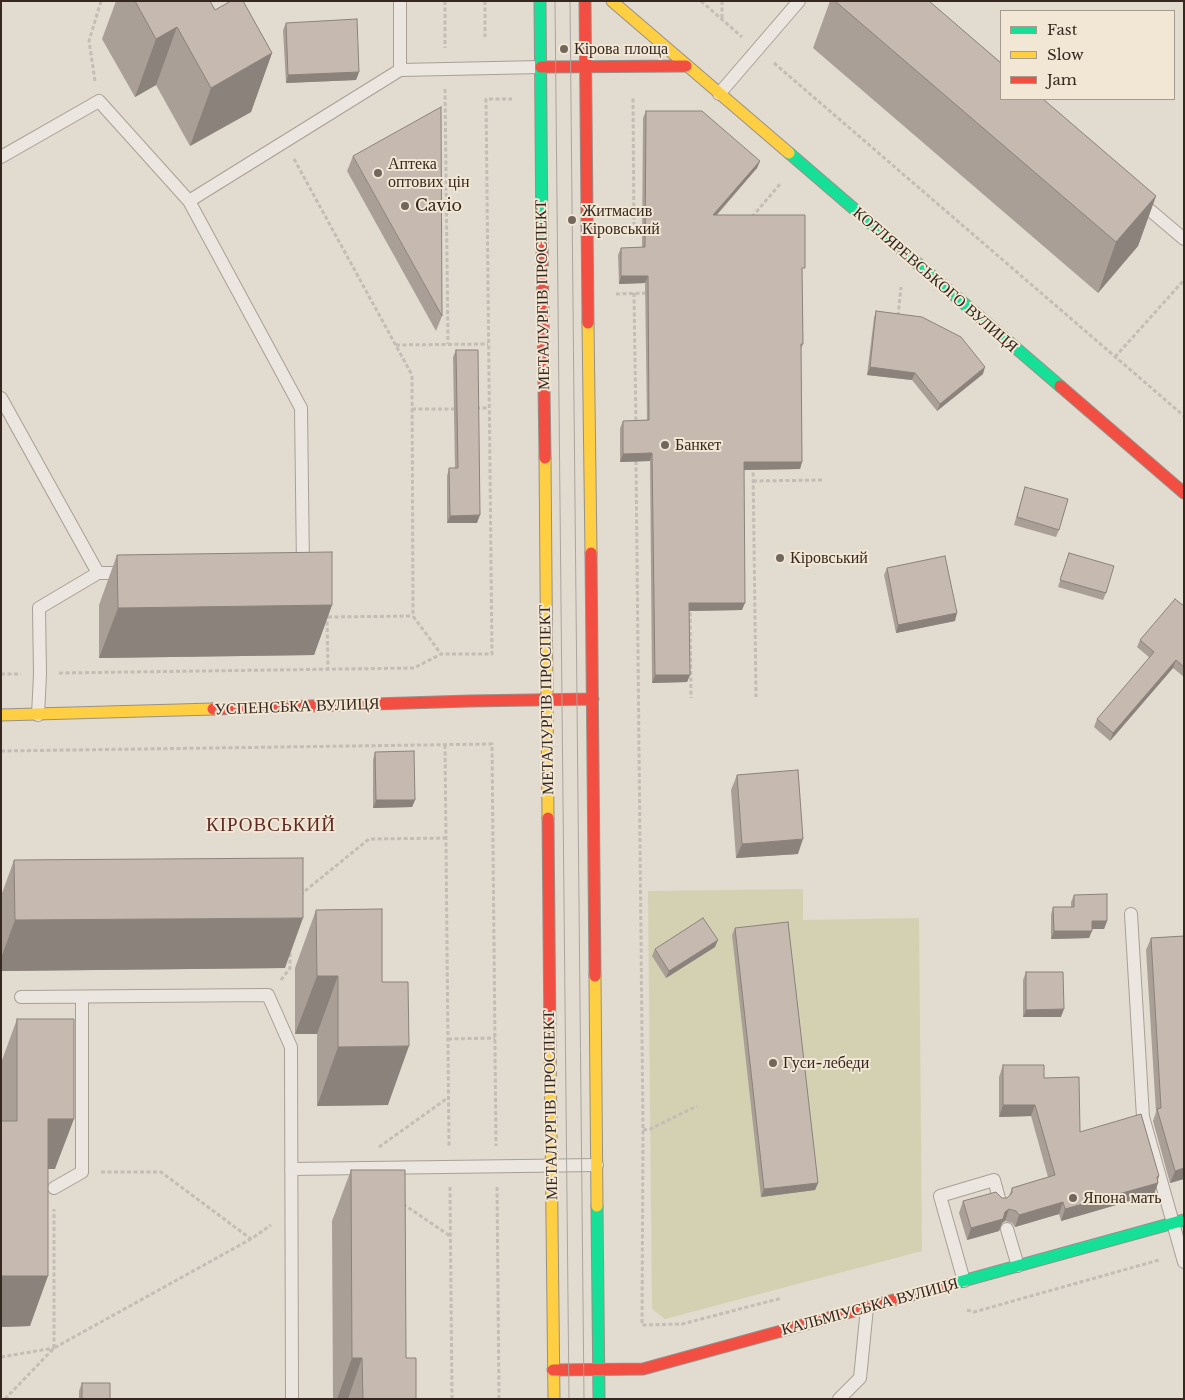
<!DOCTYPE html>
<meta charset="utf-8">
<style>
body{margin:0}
#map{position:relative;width:1185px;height:1400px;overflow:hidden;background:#e2dbcf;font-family:"Libre Baskerville",serif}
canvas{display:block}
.frame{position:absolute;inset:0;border:2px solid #362820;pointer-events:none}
.legend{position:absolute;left:1000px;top:10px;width:175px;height:90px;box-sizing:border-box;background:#f2e7d5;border:1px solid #a79b8d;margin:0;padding:6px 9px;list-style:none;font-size:15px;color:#362820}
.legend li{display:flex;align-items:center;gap:10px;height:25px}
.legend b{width:25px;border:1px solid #a79b8d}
</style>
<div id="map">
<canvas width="1185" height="1400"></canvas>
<div class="frame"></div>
<ul class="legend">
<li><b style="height:6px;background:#16e098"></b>Fast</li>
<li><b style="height:6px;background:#ffcf43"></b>Slow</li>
<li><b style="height:6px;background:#f24e42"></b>Jam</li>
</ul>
</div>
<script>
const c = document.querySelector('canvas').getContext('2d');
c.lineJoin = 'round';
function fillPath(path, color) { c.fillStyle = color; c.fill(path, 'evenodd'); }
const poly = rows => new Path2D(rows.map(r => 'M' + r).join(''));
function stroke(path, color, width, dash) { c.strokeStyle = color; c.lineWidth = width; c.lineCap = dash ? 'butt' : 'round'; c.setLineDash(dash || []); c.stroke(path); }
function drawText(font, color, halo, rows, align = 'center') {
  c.font = font + ' "Libre Baskerville",serif'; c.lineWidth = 4; c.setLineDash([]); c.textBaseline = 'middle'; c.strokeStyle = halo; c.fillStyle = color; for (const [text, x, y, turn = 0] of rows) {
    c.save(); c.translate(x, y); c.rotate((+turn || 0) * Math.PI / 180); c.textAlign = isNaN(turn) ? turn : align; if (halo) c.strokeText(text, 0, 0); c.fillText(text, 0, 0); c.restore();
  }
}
fillPath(poly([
 [803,889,803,920,919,918,922,1251,665,1319,652,1309,648,891]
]), '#d3d1b2');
const lane = poly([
 [400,1,400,70],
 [719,94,799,1],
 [1,157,99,101,189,201,301,408,303,568],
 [1138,200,1184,239],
 [189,201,400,70,541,67],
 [1,398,98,573],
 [38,715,40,674,39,608,98,573,128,573],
 [1131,914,1143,1117,1184,1262],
 [21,997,268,995,291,1047,292,1399],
 [291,1169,597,1165],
 [54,1188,82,1172,82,997],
 [1007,1229,1018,1266],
 [964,1281,940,1196,994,1180,1000,1202],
 [839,1399,860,1378,867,1308]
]);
const fast = poly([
 [540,1,542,243],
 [789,153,1060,386],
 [597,1206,599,1399],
 [952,1284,1184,1220]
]);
const slow = poly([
 [612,1,789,153],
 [588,323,591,553],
 [545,458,548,818],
 [1,715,213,709],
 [595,976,597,1206],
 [550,1041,554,1399]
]);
const jam = poly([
 [585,1,588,323],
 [541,67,686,66],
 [542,243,545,458],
 [1060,386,1184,493],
 [591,553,595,976],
 [213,709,470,701,593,699],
 [548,818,550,1041],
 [553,1370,643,1369,952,1284]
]);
stroke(lane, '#a8a097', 14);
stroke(fast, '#979088', 13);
stroke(slow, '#979088', 13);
stroke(jam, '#979088', 13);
stroke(poly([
 [445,1,445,48],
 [485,1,485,37],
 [701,1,742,37],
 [722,1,722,19],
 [774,63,1184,416],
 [95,81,89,41,101,1],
 [445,89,448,344],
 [294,159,412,375,413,616,441,654],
 [752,217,780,184],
 [615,233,634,233,633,97],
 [634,293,636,425],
 [616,294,648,293],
 [898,316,901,287],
 [396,345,488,344],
 [1115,357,1184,280],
 [476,408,489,408],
 [412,409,457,409],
 [636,461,643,1130,642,1325,682,1324,782,1298],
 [753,466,756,697],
 [753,481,822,480],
 [690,606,691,698],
 [327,615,328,670],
 [328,617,413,616],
 [59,673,414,668,441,654,492,654,486,99,512,99],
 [1,674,21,674],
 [445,745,449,1146],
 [1,751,492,744,496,1146],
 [300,895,369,839,446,838],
 [281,980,290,968,290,952],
 [448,1039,495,1038],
 [643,1130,650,1129,697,1106],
 [379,1147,449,1097],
 [101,1172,161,1172,251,1239],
 [450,1187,452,1399],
 [497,1187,499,1399],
 [403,1204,450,1236],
 [967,1310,974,1312,1159,1260],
 [54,1348,54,1209],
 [1,1357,54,1348],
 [5,1399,54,1348,251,1239,271,1225]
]), '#c3bdb6', 3, [4, 2.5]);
stroke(lane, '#ebe6df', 12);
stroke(fast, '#16e098', 11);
stroke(slow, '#ffcf43', 11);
stroke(jam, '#f24e42', 11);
stroke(poly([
 [555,1,569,1399],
 [570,1,584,1399]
]), '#aba59f', 1);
fillPath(poly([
 [116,1,210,1,215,10,272,53,251,112,190,146,156,85,135,97,102,39],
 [830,1,929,1,1156,196,1138,246,1098,293,813,48],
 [286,23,359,72,356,80,286,83,283,30],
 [646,111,760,161,757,168,717,215,802,275,803,344,801,349,802,462,800,469,744,470,742,610,689,611,690,675,687,682,652,683,650,461,620,462,620,428,623,421,647,420,645,283,619,284,618,255,621,248,642,247,643,118],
 [353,156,442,316,436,331,347,171],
 [876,311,983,374,937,411,912,380,867,375,874,318],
 [456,350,477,523,447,523,447,476,449,468,455,468,453,357],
 [1025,487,1059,530,1056,537,1014,525],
 [1069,553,1106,593,1103,600,1058,587],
 [117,555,332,605,314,655,99,658,99,605],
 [887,568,955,621,896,633,884,575],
 [1184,606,1184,677,1173,668,1110,741,1094,727,1097,719,1150,658,1137,647,1140,640],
 [375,752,415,800,412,807,373,808,373,760],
 [737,775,798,854,736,858,731,790],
 [14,860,285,968,1,971,1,896],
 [1074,895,1107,921,1104,929,1092,929,1089,938,1051,939,1051,915,1053,907,1071,907,1071,902],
 [316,910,382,982,388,1105,317,1106,317,1034,295,1034,295,968],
 [735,928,818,1183,815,1190,761,1197,732,935],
 [1184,936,1184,1179,1170,1183,1153,1121,1156,1112,1146,950,1151,938],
 [715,947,666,978,652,956,655,949],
 [1026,972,1061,1017,1023,1017,1023,980],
 [17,1019,55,1169,48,1169,30,1326,1,1327,1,1063],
 [1003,1065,1044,1078,1080,1132,1159,1176,1158,1180,1158,1183,1154,1194,1061,1221,1059,1214,1015,1227,1012,1223,1005,1221,1002,1223,999,1231,967,1240,959,1213,963,1201,1007,1198,1009,1196,1012,1188,1048,1177,1031,1116,999,1117,999,1077],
 [351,1170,406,1358,416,1399,333,1399,332,1221],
 [82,1383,110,1399,79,1399,79,1391]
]), '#aa9f97');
fillPath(poly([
 [177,27,156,85,135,97,156,39],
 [272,53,251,112,190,146,211,88],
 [359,72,356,80,286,83,288,75],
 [760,161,757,168,710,222,713,215],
 [1156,196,1138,246,1098,293,1116,242],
 [621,276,648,276,645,283,619,284],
 [870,367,915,373,912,380,867,375],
 [985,367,983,374,937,411,940,404],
 [652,453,650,461,620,462,623,454],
 [744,462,802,462,800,469,741,470],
 [480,515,477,523,447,523,450,516],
 [689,603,745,603,742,610,687,611],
 [332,605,314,655,99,658,118,608],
 [957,613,955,621,896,633,898,625],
 [1176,660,1173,668,1110,741,1113,733],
 [655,675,690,675,687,682,652,683],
 [376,800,415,800,412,807,373,808],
 [803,839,798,854,736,858,742,844],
 [303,918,285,968,1,971,1,958,15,920],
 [1092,921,1107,921,1104,929,1089,929],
 [1054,931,1092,931,1089,938,1051,939],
 [718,940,715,947,666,978,669,971],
 [317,976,338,976,317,1034,295,1034],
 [1064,1009,1061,1017,1023,1017,1026,1010],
 [409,1046,388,1105,317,1106,338,1047],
 [1003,1105,1035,1105,1031,1116,999,1117],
 [48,1119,74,1119,55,1169,30,1169],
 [1184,1168,1184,1179,1170,1183,1175,1171],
 [1159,1176,1156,1183,1158,1183,1154,1194,1061,1221,1065,1209],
 [818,1183,815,1190,761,1197,764,1189],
 [1063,1202,1059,1214,1015,1227,1019,1215],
 [1009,1209,1005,1221,1002,1223,999,1231,967,1240,971,1228],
 [1,1276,48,1276,30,1326,1,1327],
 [352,1358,362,1358,348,1399,337,1399]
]), '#8b827b');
const building = poly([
 [135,1,210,1,215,10,231,1,243,1,272,53,211,88,177,27,156,39,135,1],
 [835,1,929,1,1001,63,1001,99,1043,99,1156,196,1116,242,835,1],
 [357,19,359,72,288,75,286,23,357,19],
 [441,107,442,316,353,156,441,107],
 [646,111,702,111,760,161,713,215,805,215,805,268,802,268,803,344,801,344,802,462,744,462,745,603,689,603,690,675,655,675,652,453,623,454,623,421,649,420,648,276,621,276,621,248,645,247,646,111],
 [876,311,922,317,961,337,985,367,940,404,915,373,870,367,876,311],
 [456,350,478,350,480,515,450,516,449,468,458,468,456,350],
 [1025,487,1068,499,1059,530,1017,517,1025,487],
 [332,552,332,605,118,608,117,555,332,552],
 [1069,553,1114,566,1106,593,1060,580,1069,553],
 [945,556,957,613,898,625,887,568,945,556],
 [1175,599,1184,606,1184,667,1176,660,1113,733,1097,719,1154,652,1140,640,1175,599],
 [414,751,415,800,376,800,375,752,414,751],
 [798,770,803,839,742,844,737,775,798,770],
 [303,858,303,918,15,920,14,860,303,858],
 [1107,894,1107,921,1092,921,1092,931,1054,931,1053,907,1074,907,1074,895,1107,894],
 [382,909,382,982,408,982,409,1046,338,1047,338,976,317,976,316,910,382,909],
 [703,918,718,940,669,971,655,949,703,918],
 [788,922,818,1183,764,1189,735,928,788,922],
 [1184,936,1184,1168,1175,1171,1157,1109,1161,1108,1151,938,1184,936],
 [1026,972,1063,972,1064,1009,1026,1010,1026,972],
 [17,1019,74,1019,74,1119,48,1119,48,1276,1,1276,1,1121,17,1121,17,1019],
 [1003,1065,1044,1065,1044,1078,1079,1077,1080,1132,1141,1114,1159,1176,1157,1177,1158,1183,1065,1209,1063,1202,1019,1215,1016,1211,1009,1209,1005,1212,1003,1219,971,1228,963,1201,996,1192,1002,1198,1007,1198,1012,1193,1012,1188,1055,1175,1035,1105,1003,1105,1003,1065],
 [351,1170,405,1170,406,1358,416,1358,416,1399,363,1399,362,1358,352,1358,351,1170],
 [82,1383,110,1383,110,1399,82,1399,82,1383]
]);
fillPath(building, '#c6b9b0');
stroke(building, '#8b827b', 1);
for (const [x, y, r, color] of [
 [564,49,5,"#72675d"],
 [378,173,5,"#72675d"],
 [405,206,5,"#72675d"],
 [572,220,5,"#72675d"],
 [665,445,5,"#72675d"],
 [780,558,5,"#72675d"],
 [773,1063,5,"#72675d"],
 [1073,1198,5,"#72675d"]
]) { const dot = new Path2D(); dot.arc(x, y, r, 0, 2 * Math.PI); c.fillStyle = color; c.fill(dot); stroke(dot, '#f2e7d5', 2); }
drawText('16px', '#362820', '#f2e7d5', [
 ["Кірова площа",574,49],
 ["Аптека",388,164],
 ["оптових цін",388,182],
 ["Cavio",415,206],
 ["Житмасив",582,211],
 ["Кіровський",582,229],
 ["Банкет",675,445],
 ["Кіровський",790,558],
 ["Гуси-лебеди",783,1063],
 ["Япона мать",1083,1198]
], 'left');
drawText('16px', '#362820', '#f2e7d5', [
 ["КОТЛЯРЕВСЬКОГО ВУЛИЦЯ",935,280,41],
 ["МЕТАЛУРГІВ ПРОСПЕКТ",543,295,-91],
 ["МЕТАЛУРГІВ ПРОСПЕКТ",547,700,-91],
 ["УСПЕНСЬКА ВУЛИЦЯ",297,707,-2],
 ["МЕТАЛУРГІВ ПРОСПЕКТ",551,1105,-91],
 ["КАЛЬМІУСЬКА ВУЛИЦЯ",870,1307,-15]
]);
c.letterSpacing = '1px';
drawText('19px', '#5f2923', '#f2e7d5', [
 ["КІРОВСЬКИЙ",271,826]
]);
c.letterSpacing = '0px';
</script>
